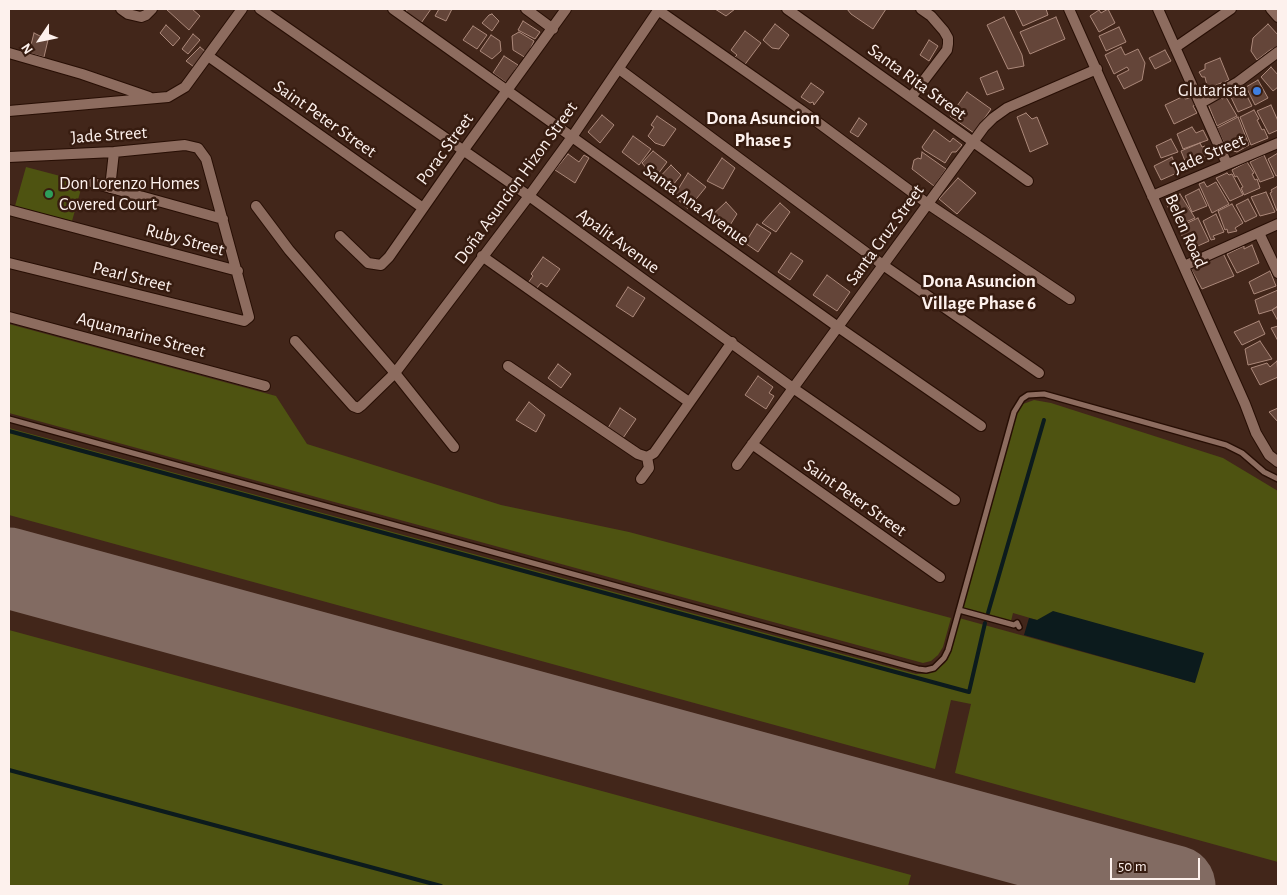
<!DOCTYPE html>
<meta charset="utf-8">
<style>
body{margin:0}
#map{position:relative;width:1287px;height:895px;overflow:hidden;background:#42261a;font-family:"Alegreya Sans",sans-serif}
canvas{display:block}
.frame{position:absolute;inset:0;border:10px solid #fdf1ed;pointer-events:none}
.north{position:absolute;left:15px;top:15px;width:50px;height:50px;-webkit-text-stroke:4px #371c10;paint-order:stroke;rotate:236deg;font-size:14px;font-weight:700;line-height:20px;text-align:center;color:#fdf1ed}
.north::after{content:'';display:block;margin:auto;width:18px;height:22px;background:#fdf1ed;clip-path:polygon(50% 0,100% 100%,50% 72%,0 100%)}
.scale{position:absolute;left:1110px;top:858px;width:90px;height:22px;box-sizing:border-box;border:2px solid #fdf1ed;border-top:0;padding-left:6px;font-size:15px;line-height:18px;white-space:nowrap;color:#fdf1ed;-webkit-text-stroke:4px #371c10;paint-order:stroke}
</style>
<div id="map">
<canvas width="1287" height="895"></canvas>
<div class="frame"></div>
<div class="north">N</div>
<div class="scale">50 m</div>
</div>
<script>
const c = document.querySelector('canvas').getContext('2d');
c.lineJoin = 'round';
function fillPath(path, color) { c.fillStyle = color; c.fill(path, 'evenodd'); }
const poly = rows => new Path2D(rows.map(r => 'M' + r).join(''));
function stroke(path, color, width, dash) { c.strokeStyle = color; c.lineWidth = width; c.lineCap = dash ? 'butt' : 'round'; c.setLineDash(dash || []); c.stroke(path); }
function drawText(font, color, halo, rows, align = 'center') {
  c.font = font + ' "Alegreya Sans",sans-serif'; c.lineWidth = 5; c.setLineDash([]); c.textBaseline = 'middle'; c.strokeStyle = halo; c.fillStyle = color; for (const [text, x, y, turn = 0] of rows) {
    c.save(); c.translate(x, y); c.rotate((+turn || 0) * Math.PI / 180); c.textAlign = isNaN(turn) ? turn : align; if (halo) c.strokeText(text, 0, 0); c.fillText(text, 0, 0); c.restore();
  }
}
fillPath(poly([
 [26,167,83,182,72,221,15,206],
 [9,324,276,396,307,444,501,505,629,532,951,618,943,647,938,655,931,661,923,663,9,413],
 [1034,400,1051,403,1223,458,1278,491,1278,862,955,773,971,704,951,700,935,769,9,515,9,428,916,674,929,673,936,670,945,663,949,656,959,618,1195,683,1037,620,1013,613,1010,625,960,611,1016,412,1023,404],
 [9,630,911,875,908,886,9,886]
]), '#4e5311');
fillPath(poly([
 [1053,611,1204,653,1195,683,1024,635,1029,618,1037,620]
]), '#0c1b1d');
stroke(poly([
 [9,431,969,692,985,623],
 [988,613,1044,420],
 [9,770,441,886]
]), '#0c1b1d', 4);
stroke(poly([
 [9,568,1175,886]
]), '#826b62', 81);
const building = poly([
 [166,9,192,9,200,16,189,30,166,9],
 [408,9,431,9,419,26,404,14,408,9],
 [439,9,452,9,446,21,435,16,439,9],
 [715,9,735,9,726,16,715,9],
 [847,9,886,9,873,29,851,14,847,9],
 [1015,9,1046,9,1048,15,1023,26,1015,9],
 [1108,9,1115,23,1099,32,1090,16,1099,10,1101,13,1108,9],
 [492,14,499,21,492,31,482,23,489,15,492,14],
 [1004,17,1022,55,1024,66,1008,69,987,25,1004,17],
 [1056,17,1065,39,1030,54,1020,32,1056,17],
 [523,21,540,32,535,39,518,30,523,21],
 [775,24,789,35,779,49,772,48,763,40,775,24],
 [1268,24,1278,35,1278,46,1270,50,1257,60,1251,51,1253,38,1268,24],
 [166,25,180,38,173,46,160,33,166,25],
 [473,26,487,35,477,49,463,40,473,26],
 [1119,27,1126,42,1106,51,1099,36,1119,27],
 [745,31,761,43,743,67,733,59,737,55,731,50,745,31],
 [519,32,534,41,526,58,513,50,512,36,519,32],
 [34,33,48,40,44,57,29,53,34,33],
 [193,34,200,40,188,54,182,49,193,34],
 [491,35,500,41,501,51,492,59,480,51,491,35],
 [929,40,938,46,929,61,920,55,929,40],
 [200,47,206,52,194,67,186,61,200,47],
 [1121,47,1125,55,1138,49,1145,63,1142,80,1124,89,1117,76,1129,70,1127,67,1114,74,1105,55,1121,47],
 [1165,50,1171,61,1155,69,1149,58,1165,50],
 [504,56,518,65,507,83,493,73,504,56],
 [1220,58,1229,80,1216,85,1215,88,1208,90,1205,77,1202,77,1199,72,1205,69,1205,64,1220,58],
 [1271,67,1278,75,1278,87,1273,91,1261,77,1271,67],
 [997,71,1004,89,987,95,980,78,997,71],
 [1258,80,1268,98,1255,105,1246,87,1258,80],
 [811,83,824,92,814,105,813,102,810,103,801,97,811,83],
 [1243,88,1252,106,1238,112,1230,95,1243,88],
 [967,92,991,109,974,133,950,116,967,92],
 [1184,96,1185,99,1194,97,1197,104,1193,106,1197,113,1174,124,1165,105,1184,96],
 [1220,96,1222,99,1226,97,1237,116,1217,126,1208,104,1220,96],
 [1271,105,1278,121,1278,130,1269,134,1257,111,1271,105],
 [1254,110,1259,119,1257,120,1262,130,1264,129,1268,138,1251,145,1240,117,1254,110],
 [1026,113,1032,119,1037,117,1048,144,1030,152,1017,117,1026,113],
 [602,115,614,125,600,143,588,132,602,115],
 [657,116,676,129,664,146,655,143,648,136,654,127,651,125,657,116],
 [1238,117,1249,145,1237,152,1227,149,1217,128,1238,117],
 [859,118,867,124,858,137,850,132,859,118],
 [1192,127,1196,133,1203,130,1208,140,1183,149,1177,134,1192,127],
 [934,130,950,142,953,138,962,145,956,152,952,152,945,163,924,150,922,147,934,130],
 [633,136,651,149,639,165,622,152,633,136],
 [1171,139,1178,152,1161,158,1156,146,1171,139],
 [1200,143,1202,147,1205,146,1210,156,1206,156,1208,159,1187,166,1181,151,1200,143],
 [653,151,667,162,655,178,642,163,653,151],
 [922,152,946,169,934,186,912,169,914,160,918,158,921,159,922,152],
 [1278,153,1278,175,1276,176,1268,159,1278,153],
 [568,154,579,162,584,155,589,158,575,183,555,170,568,154],
 [1264,155,1274,177,1260,182,1250,162,1264,155],
 [1172,157,1179,172,1161,180,1154,166,1172,157],
 [722,158,735,168,723,189,707,181,722,158],
 [1247,162,1254,173,1252,174,1255,180,1257,179,1260,188,1244,195,1241,188,1243,187,1237,176,1235,177,1232,170,1247,162],
 [671,165,681,175,669,190,656,181,671,165],
 [688,173,706,187,688,209,674,196,688,173],
 [1227,173,1229,175,1232,174,1243,195,1230,201,1216,178,1227,173],
 [958,178,976,193,957,214,939,199,958,178],
 [1204,182,1207,187,1216,182,1229,204,1212,213,1199,184,1204,182],
 [1278,186,1278,210,1277,211,1270,193,1272,192,1271,190,1278,186],
 [1199,189,1207,206,1192,212,1185,196,1199,189],
 [1266,192,1275,212,1260,216,1251,197,1266,192],
 [1180,194,1195,218,1179,225,1176,215,1173,217,1165,201,1180,194],
 [1248,199,1257,216,1245,222,1236,205,1248,199],
 [726,202,737,214,727,230,709,218,726,202],
 [780,203,790,212,776,232,762,223,780,203],
 [1232,204,1243,223,1235,228,1237,231,1228,233,1227,229,1225,230,1218,211,1232,204],
 [1216,214,1224,232,1213,236,1215,239,1211,240,1203,221,1216,214],
 [1198,218,1209,241,1191,249,1189,244,1185,244,1179,227,1198,218],
 [757,224,771,233,758,252,745,243,757,224],
 [1252,245,1259,263,1237,273,1227,254,1244,246,1244,249,1252,245],
 [791,253,803,261,790,280,778,272,791,253],
 [1223,253,1234,276,1202,289,1190,267,1223,253],
 [543,257,560,269,547,287,541,283,536,289,528,283,533,276,531,274,543,257],
 [1270,271,1276,286,1254,294,1249,282,1270,271],
 [827,275,850,292,837,311,813,295,827,275],
 [628,287,645,298,633,317,616,306,628,287],
 [1278,290,1278,306,1272,310,1259,314,1255,300,1278,290],
 [1278,306,1278,321,1272,310,1278,306],
 [1259,321,1265,334,1242,345,1234,332,1259,321],
 [1278,326,1278,341,1271,328,1278,326],
 [1260,341,1272,359,1248,365,1245,349,1260,341],
 [1277,361,1278,377,1260,385,1251,368,1267,363,1270,367,1277,361],
 [558,364,571,374,561,388,548,378,558,364],
 [758,376,773,387,769,393,774,396,766,409,745,395,758,376],
 [529,402,545,415,536,432,516,420,529,402],
 [620,408,636,419,623,438,608,428,620,408],
 [1278,408,1278,422,1269,412,1278,408]
]);
fillPath(building, '#644539');
stroke(building, '#ac897b', 1);
const lane = poly([
 [9,419,918,669,926,670,934,668,944,658,948,650,1014,412,1022,399,1028,395,1044,394,1226,445,1242,453,1264,472,1278,479],
 [959,610,1014,625,1017,623,1019,627]
]);
const street = poly([
 [121,9,128,14,141,17,146,15,152,9],
 [260,9,529,196,793,388,955,500],
 [393,9,838,327,981,426],
 [526,9,553,29],
 [787,9,1028,181],
 [1069,9,1245,404,1256,433,1269,455,1278,462],
 [1158,9,1227,164],
 [1271,9,1278,17],
 [658,10,801,110,928,204,1070,299],
 [1176,47,1231,9],
 [9,53,82,74,149,97],
 [208,56,423,208],
 [619,69,883,265,1039,373],
 [912,96,947,50,948,44,948,38,944,31,931,16,921,9],
 [1201,103,1238,82,1278,52],
 [9,111,168,97,185,87,242,9],
 [9,157,114,152,185,145,198,148,206,159,249,317,244,321,9,263],
 [93,183,223,219],
 [110,188,114,152],
 [1152,196,1278,143],
 [256,206,289,250,395,373,454,447],
 [9,210,238,271],
 [1259,233,1278,273],
 [340,236,368,263,381,265,389,257,463,151,566,9],
 [482,256,689,402],
 [1184,266,1278,224],
 [9,317,265,386],
 [295,341,353,406,358,408,362,405,395,373,529,196,572,137,659,9],
 [508,366,638,454,647,457,654,453,732,342],
 [752,444,940,577],
 [737,465,984,127,993,118,1007,108,1097,69],
 [641,479,649,468,647,457]
]);
stroke(lane, '#270e04', 8);
stroke(street, '#270e04', 12);
stroke(lane, '#8d6c5f', 5);
stroke(street, '#8d6c5f', 10);
for (const [x, y, r, color] of [
 [1257,91,5,"#3f7fe0"],
 [49,194,5,"#2e9e5b"]
]) { const dot = new Path2D(); dot.arc(x, y, r, 0, 2 * Math.PI); c.fillStyle = color; c.fill(dot); stroke(dot, '#371c10', 2); }
drawText('18px', '#fdf1ed', '#371c10', [
 ["Santa Rita Street",917,82,36],
 ["Saint Peter Street",325,119,35],
 ["Jade Street",109,135,-4],
 ["Porac Street",445,149,-54],
 ["Jade Street",1209,154,-23],
 ["Doña Asuncion Hizon Street",516,183,-54],
 ["Santa Ana Avenue",696,205,36],
 ["Belen Road",1186,231,66],
 ["Santa Cruz Street",885,235,-54],
 ["Ruby Street",185,240,15],
 ["Apalit Avenue",618,241,36],
 ["Pearl Street",132,277,14],
 ["Aquamarine Street",141,335,15],
 ["Saint Peter Street",855,498,35]
]);
drawText('18px', '#fdf1ed', '#371c10', [
 ["Glutarista",1247,91],
 ["Don Lorenzo Homes",59,184,"left"],
 ["Covered Court",59,205,"left"]
], 'right');
drawText('bold 19px', '#fdf1ed', '#371c10', [
 ["Dona Asuncion",763,118],
 ["Phase 5",763,140],
 ["Dona Asuncion",979,281],
 ["Village Phase 6",979,303]
]);
</script>
